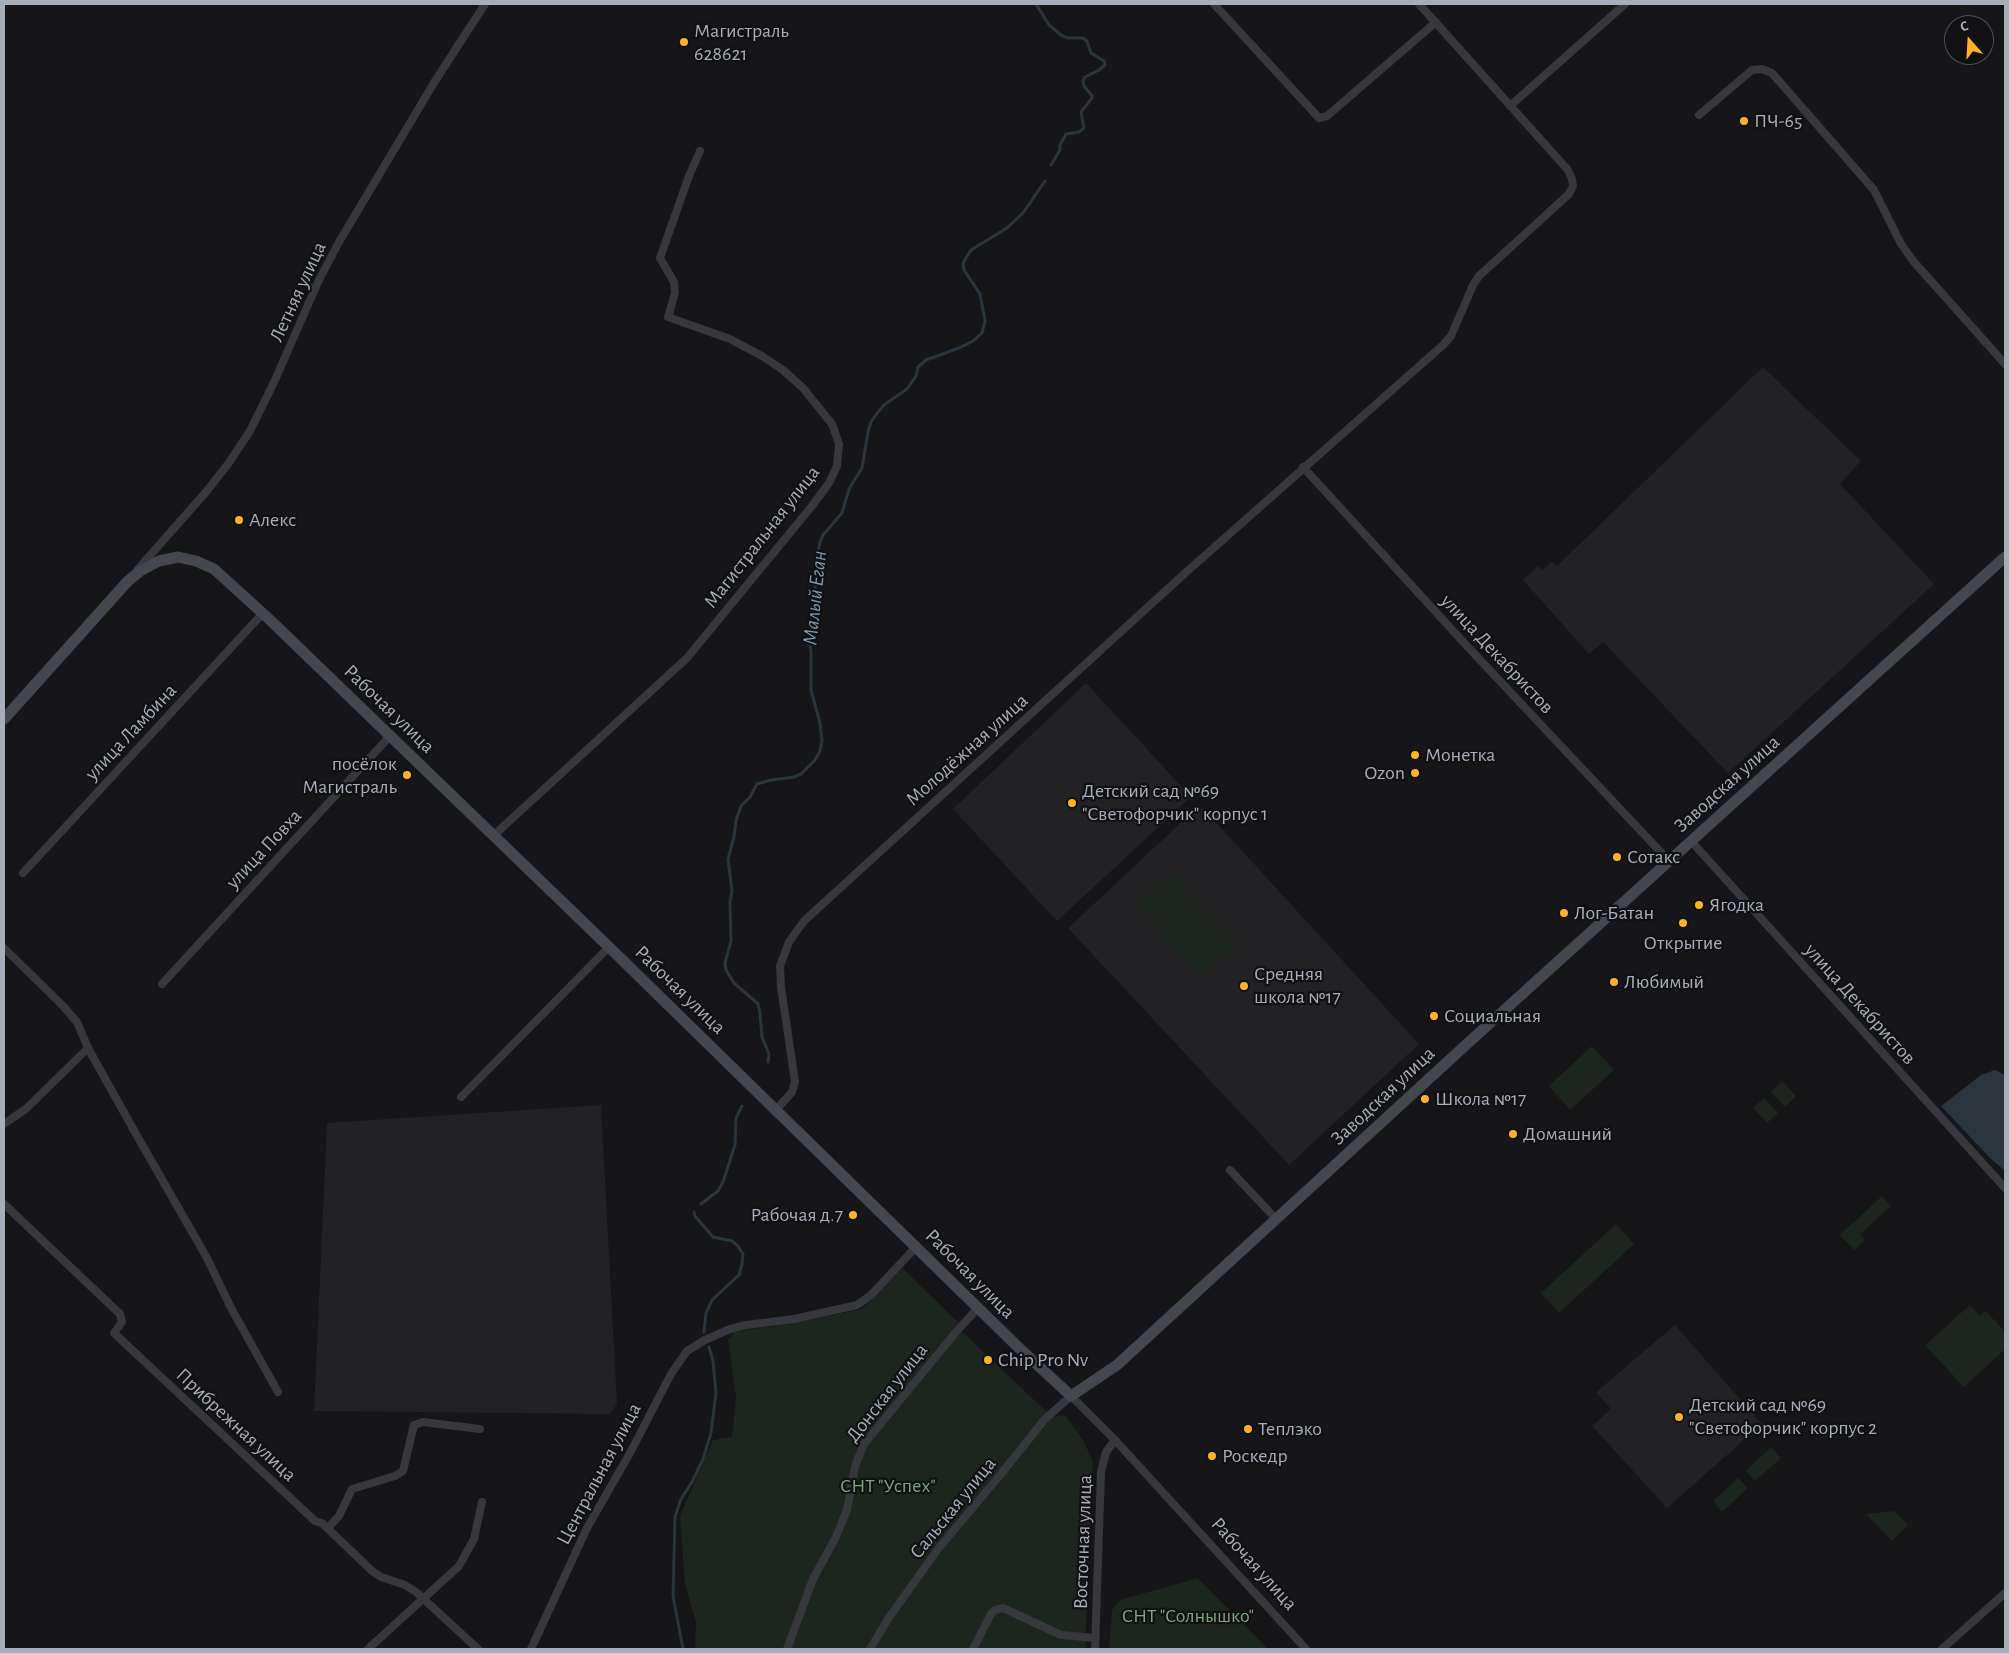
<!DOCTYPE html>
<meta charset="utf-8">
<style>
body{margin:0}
#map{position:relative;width:2009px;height:1653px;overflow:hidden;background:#161618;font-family:"Alegreya Sans",sans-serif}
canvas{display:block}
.frame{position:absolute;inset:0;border:5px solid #a7adb9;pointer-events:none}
.north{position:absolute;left:1944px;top:15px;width:50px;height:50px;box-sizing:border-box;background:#111113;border:1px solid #4d4f55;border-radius:50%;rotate:341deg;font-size:14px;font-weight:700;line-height:20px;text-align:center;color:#a7adb9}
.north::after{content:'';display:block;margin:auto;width:18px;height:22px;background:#fdb228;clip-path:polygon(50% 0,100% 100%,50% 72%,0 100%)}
</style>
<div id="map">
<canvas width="2009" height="1653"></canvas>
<div class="frame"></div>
<div class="north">С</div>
</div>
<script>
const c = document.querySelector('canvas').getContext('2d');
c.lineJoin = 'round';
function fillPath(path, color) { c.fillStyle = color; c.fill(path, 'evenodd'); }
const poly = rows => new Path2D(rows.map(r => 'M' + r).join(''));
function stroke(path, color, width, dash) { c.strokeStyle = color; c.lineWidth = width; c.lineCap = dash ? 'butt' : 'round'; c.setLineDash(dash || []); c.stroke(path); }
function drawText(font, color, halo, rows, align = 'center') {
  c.font = font + ' "Alegreya Sans",sans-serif'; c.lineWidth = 4.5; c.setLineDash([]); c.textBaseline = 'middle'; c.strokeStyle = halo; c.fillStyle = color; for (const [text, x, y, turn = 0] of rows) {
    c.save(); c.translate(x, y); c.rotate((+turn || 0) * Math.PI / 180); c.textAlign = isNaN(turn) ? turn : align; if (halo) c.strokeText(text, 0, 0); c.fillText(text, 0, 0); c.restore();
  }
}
fillPath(poly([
 [1763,367,1861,461,1840,484,1934,584,1728,773,1603,642,1589,654,1523,580,1538,566,1543,570,1552,562,1557,566],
 [1086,683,1191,797,1057,921,953,809],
 [1200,805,1419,1044,1289,1165,1068,928],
 [601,1105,617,1404,610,1414,314,1411,327,1123],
 [1675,1325,1762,1424,1667,1508,1592,1426,1611,1409,1596,1392]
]), '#222225');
fillPath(poly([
 [1172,872,1238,944,1202,976,1136,905],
 [1592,1046,1614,1070,1570,1110,1549,1086],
 [1782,1081,1796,1096,1785,1107,1771,1092],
 [1764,1098,1778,1113,1767,1123,1753,1108],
 [1882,1196,1891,1206,1860,1234,1865,1240,1854,1250,1840,1235],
 [1616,1224,1634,1244,1559,1313,1541,1293],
 [902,1268,958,1322,956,1326,1052,1417,1065,1415,1083,1440,1093,1462,1085,1649,695,1649,696,1623,685,1583,680,1516,713,1440,732,1437,736,1397,728,1340,734,1332,794,1323,862,1309],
 [1970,1305,1980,1316,1986,1311,2005,1332,2005,1349,1964,1387,1925,1345],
 [1771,1447,1781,1458,1755,1481,1746,1471],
 [1738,1478,1748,1488,1722,1512,1713,1501],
 [1894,1511,1908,1525,1892,1541,1866,1514],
 [1198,1578,1268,1649,1109,1649,1112,1610,1120,1600]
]), '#1d261e');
fillPath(poly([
 [1995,1070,2005,1075,2005,1171,1989,1157,1941,1106,1981,1075]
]), '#2b353d');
stroke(poly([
 [1036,4,1049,25,1061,35,1067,38,1083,38,1087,41,1091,53,1104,61,1105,65,1099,70,1085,77,1083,81,1084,86,1092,96,1092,98,1081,112,1084,128,1079,132,1066,134,1060,145,1060,150,1051,165],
 [768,1062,769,1054,762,1037,760,1012,758,1004,734,983,726,970,725,963,731,941,730,903,732,891,728,859,734,837,736,820,741,806,750,797,757,784,771,780,794,777,801,774,815,760,820,751,822,740,820,723,811,690,811,651,808,633,814,611,817,558,820,542,823,535,842,513,849,489,862,468,868,432,871,422,878,412,884,405,907,389,916,376,918,367,926,360,959,348,973,341,982,333,985,321,980,294,964,270,963,263,971,250,1007,228,1023,213,1045,181],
 [701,1204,718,1191,723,1182,735,1145,736,1118,742,1106],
 [694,1212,695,1216,713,1237,732,1241,738,1246,743,1254,742,1264,739,1275,712,1300,706,1313,704,1332],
 [683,1649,673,1596,675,1517,681,1499,692,1482,703,1459,711,1433,716,1393,713,1361,709,1347]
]), '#2b353d', 3);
stroke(poly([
 [1214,4,1319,118,1327,116,1436,22],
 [1510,106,1625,4],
 [1699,115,1752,70,1762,69,1772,73,1874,190,1901,244,1914,262,2005,364],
 [1303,467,1467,646,1669,861],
 [138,569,206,492,228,464,250,431,275,380,318,282,339,242,435,81,485,4],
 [493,836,687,658,812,506,829,483,837,466,839,444,832,424,803,388,783,370,762,356,730,339,668,317,675,293,674,282,660,258,689,176,700,151],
 [1691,841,2005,1188],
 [23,873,263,613],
 [4,948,63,1006,77,1022,88,1048,136,1134,207,1258,231,1308,278,1392],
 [162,984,390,736],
 [461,1097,609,947],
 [776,1110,792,1092,795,1082,781,987,780,966,789,942,804,921,1183,575,1443,345,1451,336,1473,285,1479,276,1569,194,1573,186,1572,179,1568,170,1419,4],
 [4,1124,27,1108,88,1048],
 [1230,1170,1276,1219],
 [4,1204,120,1314,122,1322,114,1333,191,1405,315,1521,322,1523,372,1571,381,1577,405,1585,416,1592,478,1649],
 [328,1528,339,1516,352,1489,395,1476,403,1471,414,1425,423,1422,480,1429],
 [368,1649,459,1566,474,1539,482,1502],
 [531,1649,587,1528,630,1453,671,1374,687,1351,705,1340,730,1329,746,1325,794,1319,857,1305,871,1295,916,1247],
 [787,1649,813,1579,836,1537,847,1510,855,1466,864,1444,956,1332,978,1308],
 [870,1649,888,1619,938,1549,1001,1474,1045,1419,1071,1396,1115,1440,1306,1649],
 [973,1649,991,1614,995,1610,1003,1608,1061,1635,1096,1638],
 [1095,1649,1101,1472,1106,1452,1115,1440],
 [1942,1649,2005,1593]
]), '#36383d', 8);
stroke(poly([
 [4,719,127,582,140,571,159,561,178,557,196,561,214,569,269,619,609,947,1017,1346,1071,1396,1117,1365,1468,1043,2005,557]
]), '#44474d', 11);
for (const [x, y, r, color] of [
 [684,42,5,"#fdb228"],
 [1744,121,5,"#fdb228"],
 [239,520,5,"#fdb228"],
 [1415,755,5,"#fdb228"],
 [1415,773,5,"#fdb228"],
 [407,775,5,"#fdb228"],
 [1072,803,5,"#fdb228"],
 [1617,857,5,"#fdb228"],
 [1699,905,5,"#fdb228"],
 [1564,913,5,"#fdb228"],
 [1683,923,5,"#fdb228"],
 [1614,982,5,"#fdb228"],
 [1244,986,5,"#fdb228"],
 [1434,1016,5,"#fdb228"],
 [1425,1099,5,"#fdb228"],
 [1513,1134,5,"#fdb228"],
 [853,1215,5,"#fdb228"],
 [988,1360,5,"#fdb228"],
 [1679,1417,5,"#fdb228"],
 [1248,1429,5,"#fdb228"],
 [1212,1456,5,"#fdb228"]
]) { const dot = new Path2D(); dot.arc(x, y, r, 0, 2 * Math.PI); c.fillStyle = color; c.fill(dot); stroke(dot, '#111113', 2); }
drawText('20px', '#a7adb9', '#111113', [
 ["Магистраль",694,31],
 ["628621",694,54],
 ["ПЧ-65",1754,121],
 ["Алекс",249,520],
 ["Монетка",1425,755],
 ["посёлок",397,764,"right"],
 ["Магистраль",397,787,"right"],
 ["Ozon",1405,773,"right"],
 ["Детский сад №69",1082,791],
 ["\"Светофорчик\" корпус 1",1082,814],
 ["Сотакс",1627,857],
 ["Ягодка",1709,905],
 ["Лог-Батан",1574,913],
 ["Открытие",1683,943,"center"],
 ["Средняя",1254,974],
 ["школа №17",1254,997],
 ["Любимый",1624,982],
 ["Социальная",1444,1016],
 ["Школа №17",1435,1099],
 ["Домашний",1523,1134],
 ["Рабочая д.7",843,1215,"right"],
 ["Chip Pro Nv",998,1360],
 ["Детский сад №69",1689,1405],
 ["\"Светофорчик\" корпус 2",1689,1428],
 ["Теплэко",1258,1429],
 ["Роскедр",1222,1456]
], 'left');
drawText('20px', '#a7adb9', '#111113', [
 ["Летняя улица",298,292,-65],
 ["Магистральная улица",762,537,-52],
 ["улица Декабристов",1497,654,47],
 ["Рабочая улица",389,709,44],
 ["улица Ламбина",131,732,-47],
 ["Молодёжная улица",967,750,-42],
 ["Заводская улица",1727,784,-42],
 ["улица Повха",264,849,-47],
 ["Рабочая улица",680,990,44],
 ["улица Декабристов",1860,1004,48],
 ["Заводская улица",1383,1096,-43],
 ["Рабочая улица",970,1274,45],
 ["Донская улица",887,1393,-52],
 ["Прибрежная улица",236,1425,43],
 ["Центральная улица",599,1474,-62],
 ["Сальская улица",953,1508,-51],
 ["Восточная улица",1083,1542,-88],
 ["Рабочая улица",1254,1564,48]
]);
drawText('20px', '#7da57e', '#111113', [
 ["СНТ \"Успех\"",888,1486],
 ["СНТ \"Солнышко\"",1188,1616]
]);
drawText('italic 21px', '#7c9cb6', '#111113', [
 ["Малый Еган",815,598,-84]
]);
</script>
